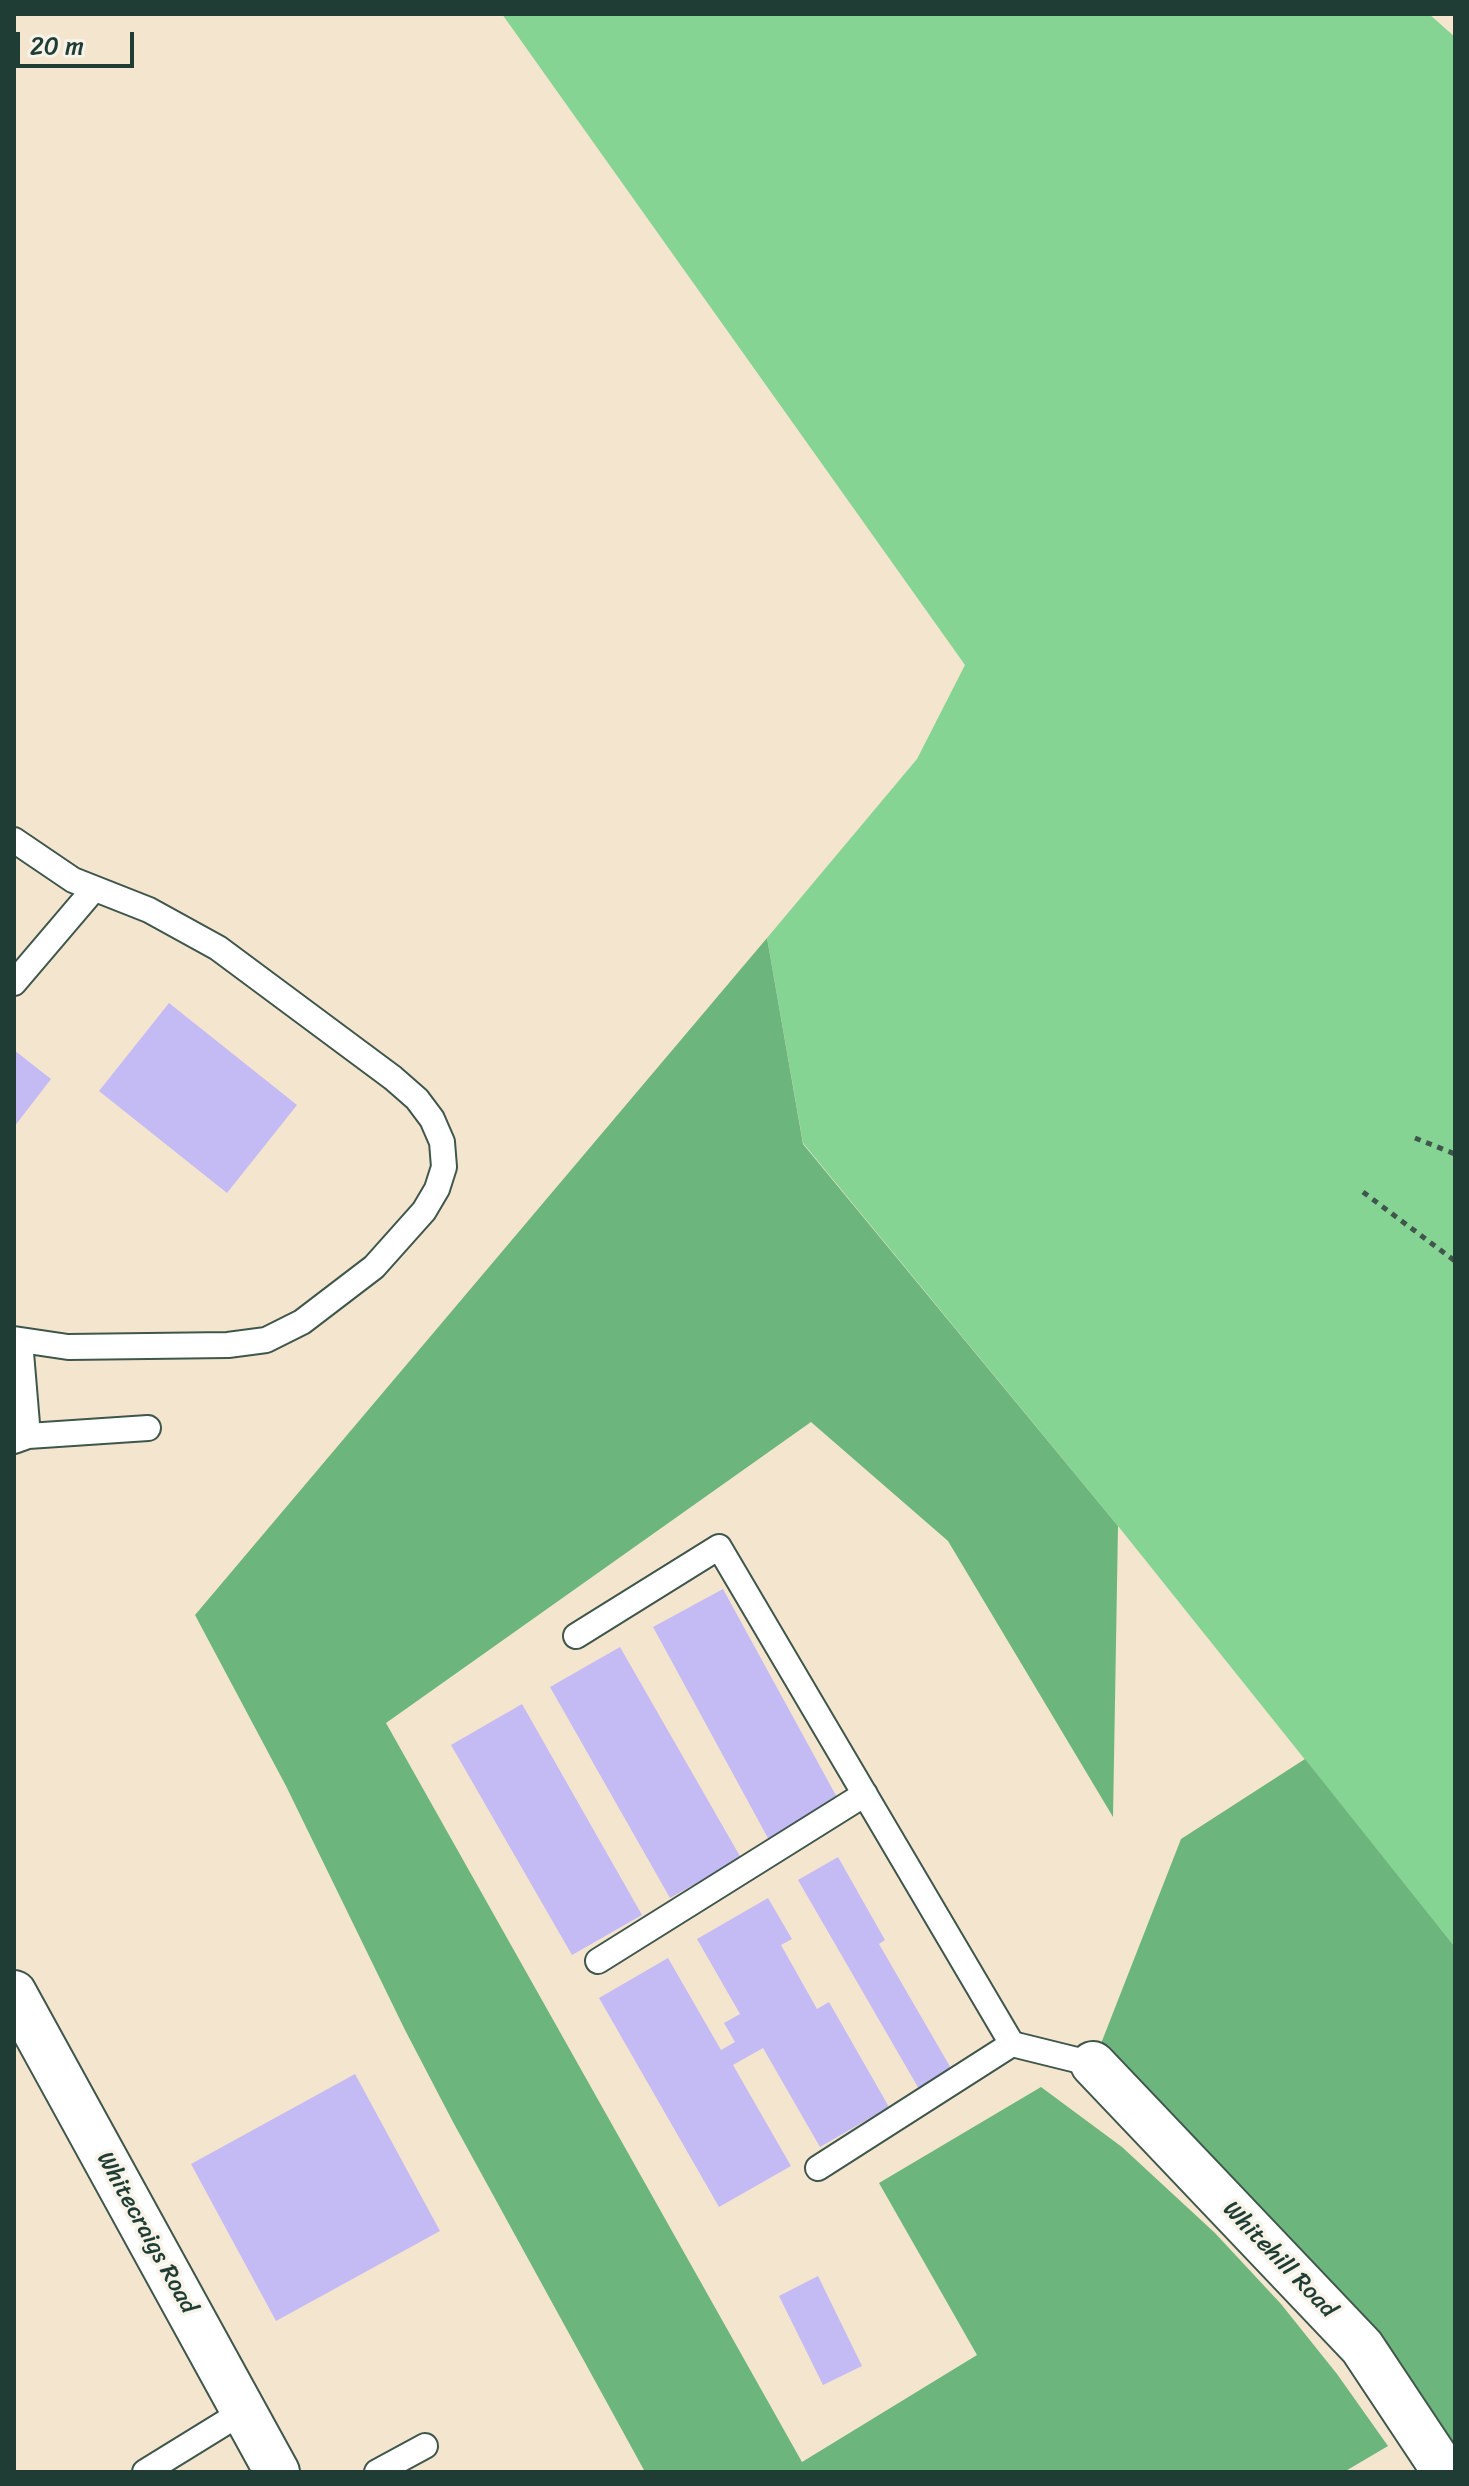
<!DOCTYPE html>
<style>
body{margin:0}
#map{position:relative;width:1469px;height:2486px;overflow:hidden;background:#f4e5cf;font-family:Sriracha,sans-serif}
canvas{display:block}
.frame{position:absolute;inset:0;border:16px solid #1f3d34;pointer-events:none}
.scale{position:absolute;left:16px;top:32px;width:118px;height:36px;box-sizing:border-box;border:4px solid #1f3d34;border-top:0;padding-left:10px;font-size:24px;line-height:28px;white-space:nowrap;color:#1f3d34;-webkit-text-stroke:6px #f7f3e8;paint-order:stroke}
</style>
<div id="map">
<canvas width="1469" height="2486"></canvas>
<div class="frame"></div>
<div class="scale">20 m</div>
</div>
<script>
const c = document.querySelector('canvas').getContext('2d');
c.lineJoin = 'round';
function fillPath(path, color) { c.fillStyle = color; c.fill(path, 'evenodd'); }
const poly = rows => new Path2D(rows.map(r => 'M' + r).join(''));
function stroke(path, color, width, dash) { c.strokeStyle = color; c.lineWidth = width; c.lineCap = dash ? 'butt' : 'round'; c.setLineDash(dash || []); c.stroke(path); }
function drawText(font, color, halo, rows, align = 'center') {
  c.font = font + ' Sriracha,sans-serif'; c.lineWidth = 7; c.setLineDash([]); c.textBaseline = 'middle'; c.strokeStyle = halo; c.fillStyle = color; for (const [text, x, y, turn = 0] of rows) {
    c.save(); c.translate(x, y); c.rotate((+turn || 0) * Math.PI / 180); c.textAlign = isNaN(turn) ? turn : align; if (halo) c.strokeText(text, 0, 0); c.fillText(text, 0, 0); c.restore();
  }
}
fillPath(poly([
 [502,14,1429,14,1455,37,1455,1947,1118,1526,803,1143,767,938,917,759,965,665]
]), '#86d493');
fillPath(poly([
 [767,938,803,1144,1118,1526,1113,1817,948,1541,811,1422,386,1723,802,2462,977,2355,879,2183,1041,2087,1122,2147,1215,2233,1281,2304,1337,2374,1388,2446,1344,2472,645,2472,453,2122,405,2030,286,1786,195,1615],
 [1305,1759,1455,1947,1455,2472,1093,2064,1181,1839]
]), '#6cb67d');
fillPath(poly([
 [169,1003,297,1105,227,1193,99,1091],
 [14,1050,51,1079,14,1127],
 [723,1589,839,1801,769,1840,653,1627],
 [620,1647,741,1858,670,1898,550,1687],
 [522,1704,642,1915,572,1955,451,1745],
 [838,1857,885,1940,879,1944,952,2070,919,2089,798,1880],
 [768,1898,792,1939,781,1945,817,2009,829,2002,889,2107,820,2147,763,2048,733,2065,791,2166,719,2207,599,1998,668,1958,721,2050,735,2042,724,2023,740,2014,697,1939],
 [355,2074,440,2231,276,2321,191,2164],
 [818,2276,862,2366,823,2385,779,2296]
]), '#c4bbf4');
const lane = poly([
 [14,840,73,880,149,910,218,948,393,1078,417,1099,432,1119,442,1142,444,1167,437,1189,424,1211,374,1267,302,1322,266,1340,228,1345,68,1347,14,1339],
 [14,983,94,889],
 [20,1341,28,1436],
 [14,1441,28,1436,148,1428],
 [576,1636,719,1547,1012,2044],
 [598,1961,865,1794],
 [818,2168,1012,2044,1093,2064],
 [145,2472,244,2411],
 [377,2472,425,2446]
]);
const street = poly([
 [14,1993,277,2472],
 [1093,2064,1362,2347,1445,2472]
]);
stroke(lane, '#3f564b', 28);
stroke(street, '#3f564b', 48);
stroke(poly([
 [1415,1138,1455,1154],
 [1363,1192,1455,1261]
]), '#3f564b', 5, [6, 6]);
stroke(lane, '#fff', 24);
stroke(street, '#fff', 44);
drawText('24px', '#1f3d34', '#f7f3e8', [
 ["Whitecraigs Road",146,2233,61],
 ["Whitehill Road",1279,2260,46]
]);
</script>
